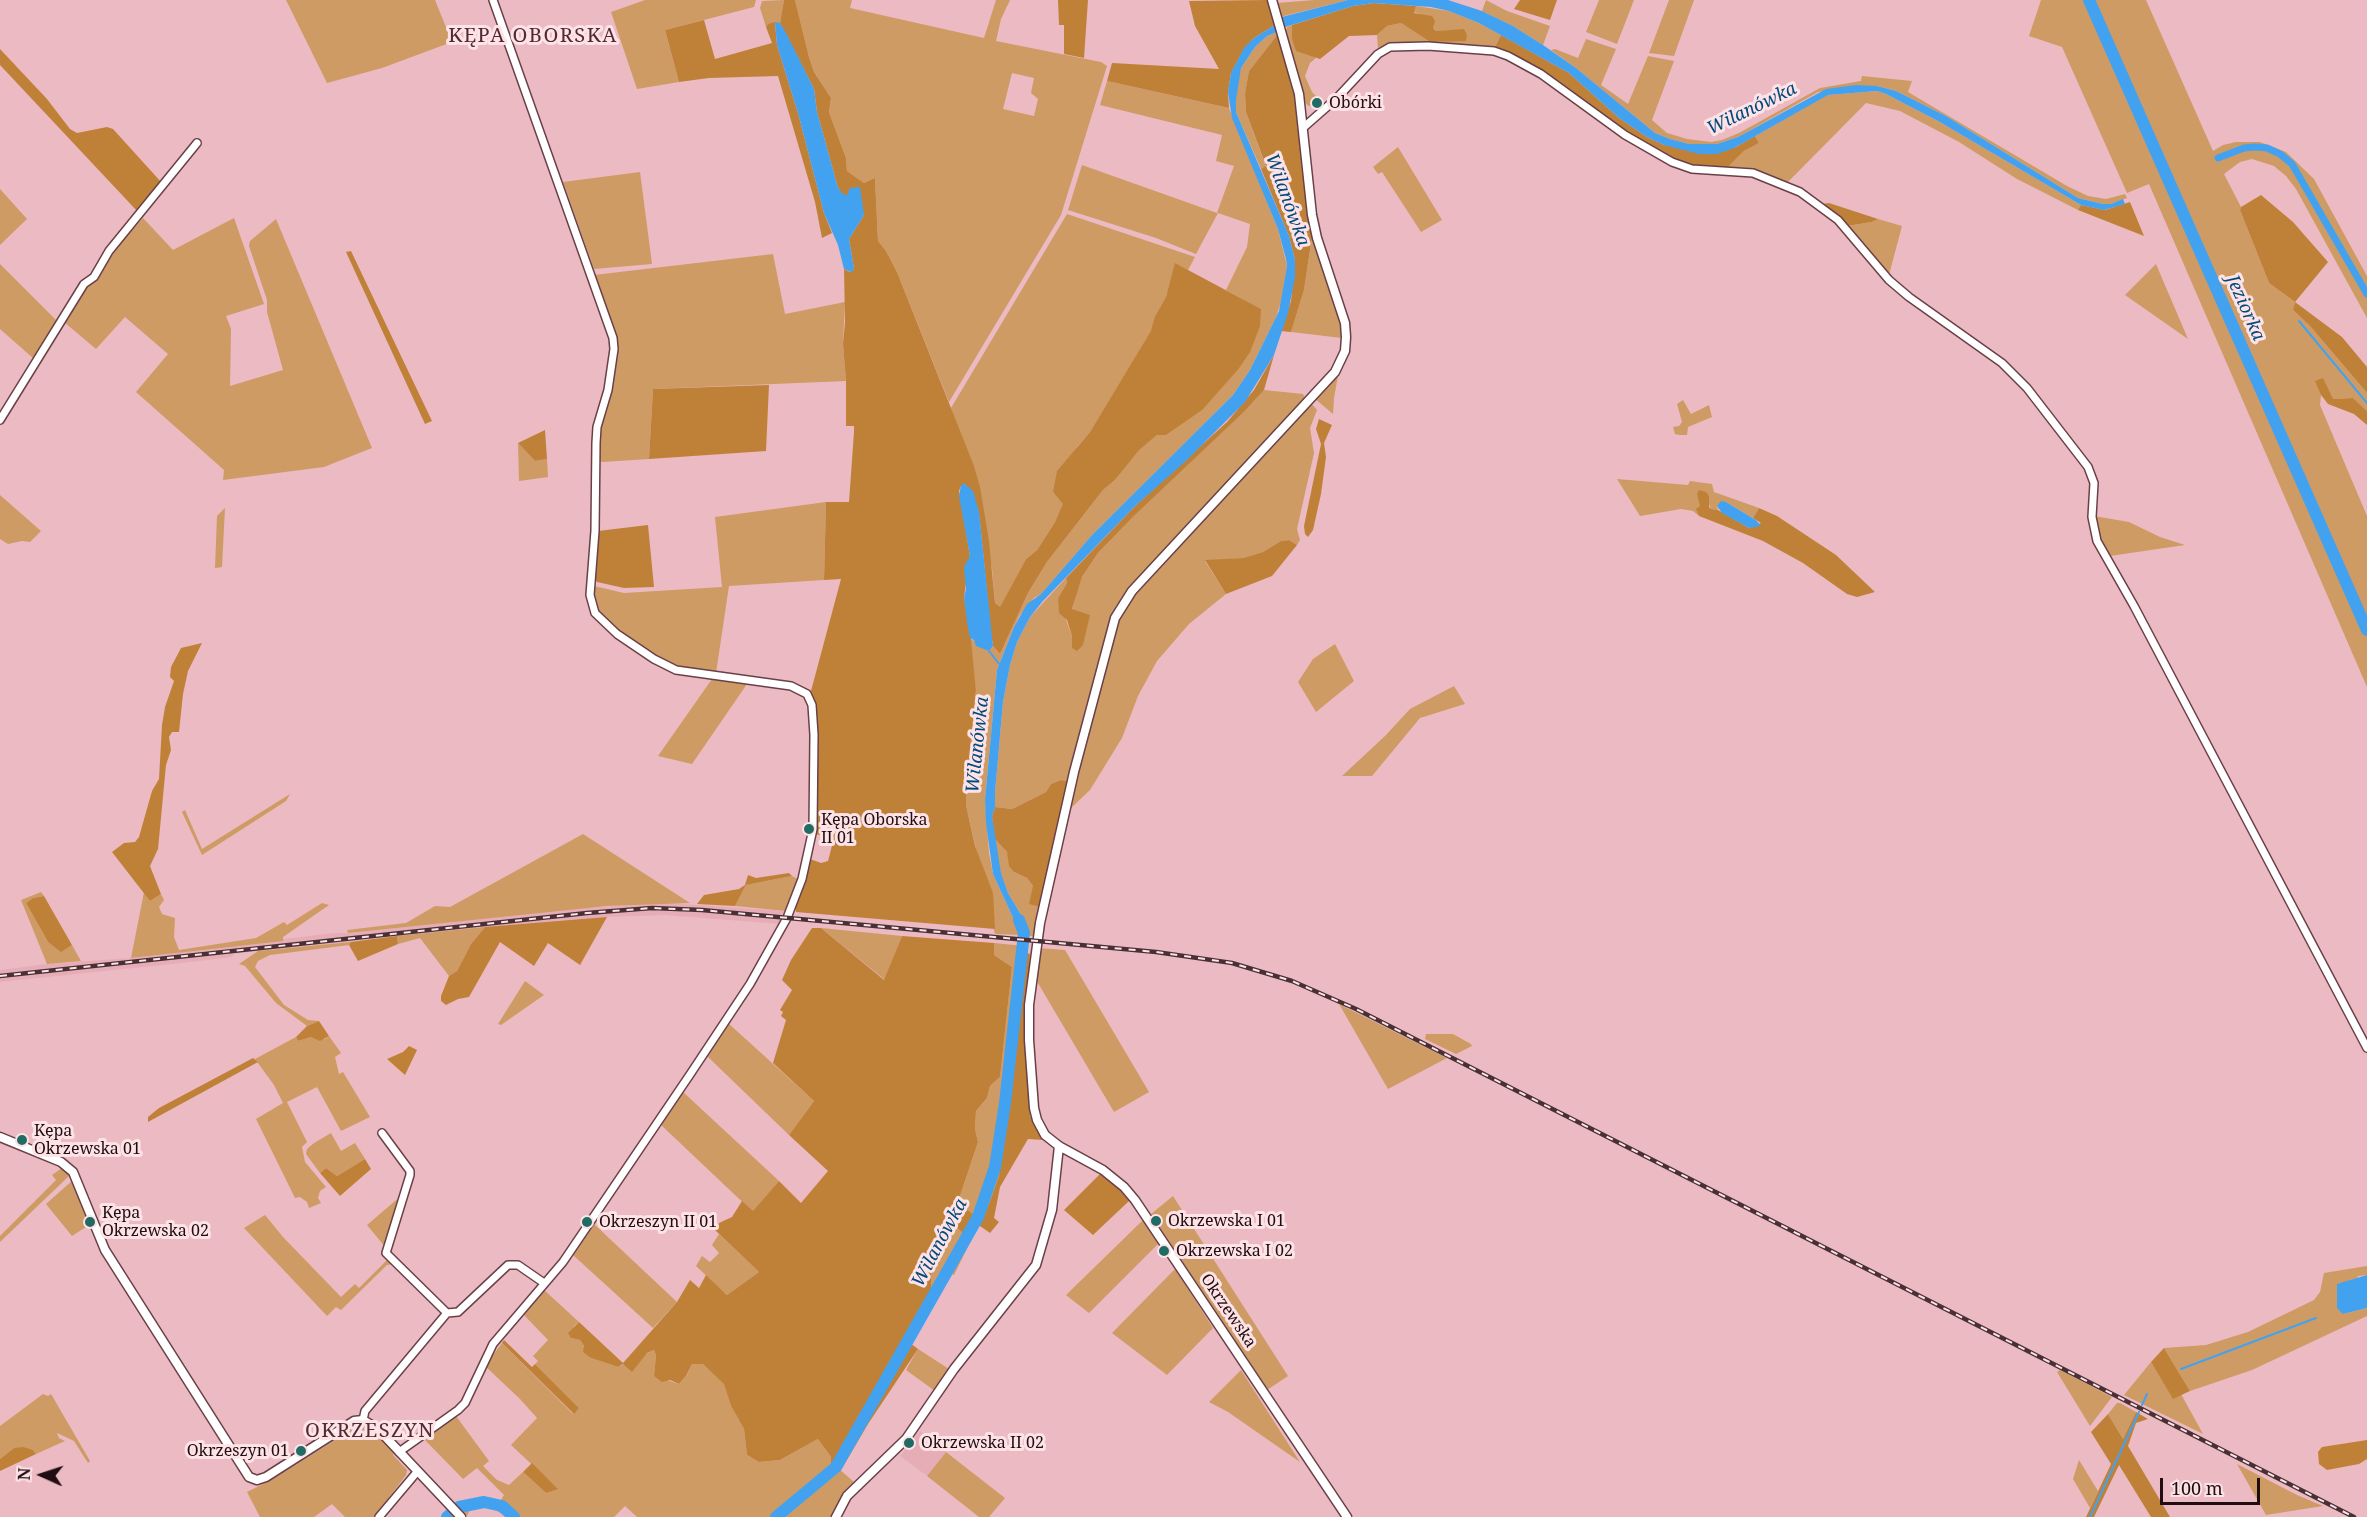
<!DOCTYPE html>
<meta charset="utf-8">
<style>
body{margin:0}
#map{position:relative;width:2367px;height:1517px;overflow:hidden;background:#ecbac2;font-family:"Noto Serif",serif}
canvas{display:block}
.north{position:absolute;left:12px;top:1445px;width:60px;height:60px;-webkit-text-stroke:4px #fde2e6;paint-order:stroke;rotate:273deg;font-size:16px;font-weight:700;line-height:24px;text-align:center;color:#1f0d11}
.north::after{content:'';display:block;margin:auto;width:21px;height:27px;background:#1f0d11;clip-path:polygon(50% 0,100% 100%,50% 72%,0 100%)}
.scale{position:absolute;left:2160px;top:1478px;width:100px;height:27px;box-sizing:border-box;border:3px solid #1f0d11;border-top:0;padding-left:8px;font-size:18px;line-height:21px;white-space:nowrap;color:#1f0d11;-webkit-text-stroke:4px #fde2e6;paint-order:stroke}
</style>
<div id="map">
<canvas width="2367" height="1517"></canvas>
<div class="north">N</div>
<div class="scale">100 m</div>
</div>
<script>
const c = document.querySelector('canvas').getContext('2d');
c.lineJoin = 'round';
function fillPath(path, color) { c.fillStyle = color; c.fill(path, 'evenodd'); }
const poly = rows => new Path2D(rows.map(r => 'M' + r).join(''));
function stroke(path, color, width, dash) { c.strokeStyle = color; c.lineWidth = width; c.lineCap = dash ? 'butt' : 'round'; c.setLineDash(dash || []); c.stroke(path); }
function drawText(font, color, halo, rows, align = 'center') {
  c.font = font + ' "Noto Serif",serif'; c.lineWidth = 6; c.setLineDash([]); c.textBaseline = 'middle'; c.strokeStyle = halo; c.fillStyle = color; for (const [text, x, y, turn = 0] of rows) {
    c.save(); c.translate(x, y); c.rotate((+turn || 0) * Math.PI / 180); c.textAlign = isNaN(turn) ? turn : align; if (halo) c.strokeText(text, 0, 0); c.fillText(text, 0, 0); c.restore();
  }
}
fillPath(poly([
 [668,903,786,911,781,924,665,915,607,917,258,951,233,954,233,957,172,964,0,982,0,970,47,964,131,958,333,933,348,933,570,909],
 [920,1431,946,1452,927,1476,900,1456]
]), '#e7adb7');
fillPath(poly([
 [286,0,435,0,452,42,382,68,327,83],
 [645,0,756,0,754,7,665,30,679,82,637,89,611,12],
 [784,0,780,23,769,24,766,27,760,8,762,1],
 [795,0,852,0,850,8,984,38,996,0,1010,0,1001,19,996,41,1101,62,1107,66,1061,215,949,402,897,272,886,251,878,241,875,178,864,183,847,171,846,158,829,112,831,98,814,72,809,57],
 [1012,73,1034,78,1031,93,1038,99,1034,116,1003,109],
 [1314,0,1348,0,1280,17,1277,3],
 [1486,0,1507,11,1550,26,1543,45,1513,26,1482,11],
 [1599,0,1634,0,1617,44,1586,32],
 [1669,0,1694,0,1674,56,1649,53],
 [2041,0,2146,0,2213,151,2223,145,2236,142,2260,142,2286,152,2314,179,2367,276,2367,318,2296,189,2286,176,2274,166,2252,159,2240,162,2224,174,2241,207,2240,210,2269,283,2295,302,2293,310,2310,326,2367,393,2367,411,2353,398,2333,399,2318,385,2321,395,2320,405,2367,516,2367,687,2149,184,2127,193,2062,47,2029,36],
 [1416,6,1449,11,1479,23,1501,35,1494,49,1480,46,1404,42,1390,43,1378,48,1377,35,1387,26,1401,23,1430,42,1466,40,1463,30,1436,31,1420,14,1414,12],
 [1292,25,1292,39,1316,58,1310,63,1305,76,1312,92,1325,105,1321,110,1307,105,1304,100,1285,34,1287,27],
 [1277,32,1278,34,1249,71,1245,93,1246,112,1266,167,1261,169,1236,112,1236,89,1241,68,1255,47,1267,36],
 [1586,39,1616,49,1601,85,1628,104,1648,56,1674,61,1652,120,1667,133,1687,139,1711,142,1722,140,1739,133,1820,88,1861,81,1862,76,1912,81,1908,92,2067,186,2088,196,2106,199,2125,194,2127,198,2111,204,2103,204,2078,198,1946,116,1896,91,1877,86,1818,92,1738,137,1717,144,1689,144,1670,139,1655,133,1576,68,1551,50,1555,49,1578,58],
 [1107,81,1229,108,1278,229,1287,266,1281,302,1276,317,1250,370,1233,395,1092,535,1041,594,1034,598,1020,615,1014,627,997,670,985,800,989,853,993,874,1021,935,995,934,966,805,967,778,976,690,970,638,989,651,993,646,1000,654,1028,593,1047,562,1103,490,1115,480,1138,450,1157,435,1166,435,1215,395,1237,371,1260,309,1226,290,1247,247,1250,224,1218,213,1196,254,1156,238,1068,210,1082,165,1217,213,1234,166,1216,161,1222,135,1100,105],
 [1877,91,1886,94,1938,121,2081,205,2078,210,2017,179,1959,142,1900,111,1866,103,1787,183,1748,168,1728,167,1744,151,1759,143,1755,136,1827,95],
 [1398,147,1442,220,1421,232,1382,172,1378,174,1373,167],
 [640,172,652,264,594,269,563,182],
 [0,189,27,219,0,245],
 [1067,214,1195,257,1188,270,1176,264,1166,297,1155,316,1152,331,1090,432,1077,447,1053,492,1064,504,1055,522,1037,550,1026,559,1000,608,995,603,992,568,951,408],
 [143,218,173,250,234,218,264,304,226,316,231,329,230,386,283,370,267,312,267,300,249,246,250,241,276,219,372,448,324,467,223,480,224,470,136,392,168,354,125,317,96,349,64,322,86,288,105,267,110,255],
 [1878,219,1902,226,1889,275,1847,226,1872,222],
 [1312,236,1342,324,1342,338,1291,332,1304,290],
 [773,254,785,314,845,302,843,344,846,381,653,389,649,459,602,462,598,460,600,432,613,388,617,351,616,335,594,275],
 [0,264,57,321,34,359,0,329],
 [2156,264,2188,339,2125,295],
 [1339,370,1334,398,1333,414,1314,398],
 [1264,390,1303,394,1305,398,1133,585,1116,606,1111,618,1067,781,1061,780,1051,784,1046,792,1012,809,995,807,995,792,1003,702,1010,665,1017,642,1030,617,1066,578,1067,583,1058,598,1072,636,1072,647,1078,612,1072,610,1078,588,1082,577,1098,553,1133,517,1244,412],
 [1683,400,1691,414,1709,405,1712,417,1688,427,1687,435,1680,435,1675,434,1673,427,1679,426,1682,422,1677,404],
 [1311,403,1317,410,1310,428,1314,453,1297,529,1300,540,1297,545,1289,540,1281,541,1263,552,1243,558,1205,561,1226,594,1189,624,1157,661,1138,696,1122,738,1090,790,1069,810,1117,623,1127,604],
 [518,443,535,461,547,459,548,477,519,481],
 [1617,479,1688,485,1690,481,1712,484,1714,492,1759,508,1753,518,1726,502,1717,506,1718,510,1711,509,1708,502,1700,498,1700,507,1697,509,1699,516,1693,511,1681,509,1640,516],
 [0,495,41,531,30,542,22,541,8,544,0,539],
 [826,502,824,580,729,586,716,673,672,666,644,652,600,613,593,595,594,586,624,593,722,587,715,517],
 [225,508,222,567,215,568,217,516],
 [2094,516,2129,522,2160,537,2185,545,2110,556,2099,536],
 [1335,644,1354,681,1316,712,1298,682,1313,659],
 [712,679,747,684,692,764,658,756],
 [1454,686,1465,704,1420,718,1372,776,1342,776,1385,736,1410,709],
 [290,794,286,801,202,855,182,812,185,810,202,849],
 [583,834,690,903,607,906,348,933,347,930,406,923,435,906,450,907],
 [994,838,1007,852,1014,872,1027,878,1033,886,1041,907,1035,936,1026,936,1024,920,1008,893,1001,874],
 [792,876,798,879,786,911,735,906,746,885],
 [41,892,44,896,33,898,26,903,48,942,61,951,72,945,81,961,47,964,21,900],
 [144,892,150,901,161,894,164,900,159,907,162,914,175,918,174,937,179,950,256,938,284,922,287,925,322,903,329,905,283,937,283,941,131,958],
 [485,927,471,944,457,971,449,976,420,938,398,944,397,936],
 [821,928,902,936,885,980],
 [351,942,349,945,270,955,258,961,255,967,284,1005,308,1020,319,1021,307,1026,276,1003,245,966,239,964,258,951],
 [994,943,1024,946,999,1177,989,1204,954,1275,949,1273,838,1468,854,1482,846,1490,833,1517,637,1517,625,1506,614,1517,507,1517,492,1508,485,1506,471,1508,467,1516,455,1504,472,1499,491,1499,499,1503,504,1495,477,1468,463,1479,423,1438,456,1416,489,1461,483,1466,497,1480,509,1485,523,1472,546,1493,557,1488,511,1445,537,1418,520,1399,485,1366,502,1343,573,1414,579,1408,535,1364,538,1361,533,1356,548,1340,524,1315,543,1289,579,1322,574,1326,571,1338,580,1340,591,1358,618,1367,654,1350,656,1355,654,1376,679,1384,687,1375,692,1364,703,1364,724,1383,731,1406,744,1429,747,1455,759,1462,780,1460,818,1439,831,1457,830,1467,834,1464,902,1347,931,1293,931,1268,945,1234,956,1227,962,1232,972,1214,963,1207,960,1196,978,1142,975,1129,976,1111,987,1098,990,1086,1000,1077,1012,967,994,955],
 [1039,948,1065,950,1149,1092,1114,1112,1035,978],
 [525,981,544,995,501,1025,498,1024],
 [1339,1004,1447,1058,1388,1089],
 [728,1023,814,1101,789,1135,707,1056],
 [1426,1034,1453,1034,1471,1044,1472,1046,1456,1054,1425,1039],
 [329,1036,341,1053,335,1057,339,1074,343,1072,370,1117,341,1131,317,1087,287,1102,307,1142,302,1147,305,1162,326,1187,320,1191,318,1198,321,1203,309,1208,307,1202,300,1197,295,1198,256,1119,283,1103,274,1085,255,1059,296,1037,298,1041,311,1037,325,1039],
 [683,1092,779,1181,753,1212,660,1124],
 [331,1133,341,1151,355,1143,365,1159,337,1176,326,1168,320,1173,306,1154,307,1149,314,1143],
 [62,1168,65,1169,69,1176,0,1242,0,1236,56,1180,52,1175],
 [73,1180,89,1225,72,1236,46,1204],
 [402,1195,386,1248,367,1225],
 [1173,1196,1288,1376,1267,1390,1151,1214],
 [265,1215,283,1237,341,1297,355,1284,359,1288,388,1259,393,1264,387,1265,341,1310,336,1307,327,1316,244,1228],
 [1143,1220,1159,1243,1089,1313,1066,1295],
 [594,1224,677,1302,653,1328,573,1255],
 [719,1234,759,1272,727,1295,696,1266,702,1256,710,1262,719,1253,712,1245],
 [2367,1266,2367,1275,2358,1276,2343,1314,2367,1308,2367,1316,2252,1370,2190,1391,2164,1348,2206,1345,2248,1332,2314,1300,2320,1292,2324,1273],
 [1175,1269,1213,1328,1167,1375,1112,1333],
 [918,1349,949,1369,935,1391,906,1370],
 [2151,1362,2173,1398,2181,1394,2203,1434,2124,1395],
 [1241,1370,1300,1462,1228,1412,1209,1402],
 [2060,1370,2112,1397,2090,1426,2057,1372],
 [43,1394,48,1396,51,1394,90,1461,88,1463,74,1441,57,1433,59,1438,65,1441,36,1454,33,1450,14,1448,0,1459,0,1426],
 [2117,1403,2120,1403,2136,1412,2123,1439,2108,1414],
 [356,1427,368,1428,395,1452,393,1455,407,1470,406,1475,374,1517,345,1517,332,1504,314,1517,260,1517,247,1492,273,1479],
 [946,1452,1005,1498,989,1517,979,1517,927,1476],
 [2079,1460,2098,1491,2090,1508,2073,1479],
 [2237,1464,2297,1495,2323,1506,2266,1515]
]), '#ce9b64');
fillPath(poly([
 [784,0,795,0,809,57,814,72,831,98,829,112,846,158,847,171,864,183,875,178,878,241,886,251,897,272,974,466,980,487,989,541,995,603,1000,607,1026,559,1037,550,1055,522,1063,504,1053,492,1057,471,1090,432,1151,331,1155,316,1166,297,1175,263,1261,309,1260,326,1250,352,1237,371,1202,410,1166,435,1157,435,1139,450,1115,480,1103,490,1047,562,1028,593,1000,654,993,646,991,632,979,512,965,484,961,486,959,491,970,556,964,597,970,630,976,690,967,778,966,805,975,846,993,893,995,929,796,912,795,903,805,881,810,859,821,863,828,861,834,838,815,834,817,821,816,723,811,691,841,579,824,580,826,502,849,502,854,432,854,426,846,426,846,381,843,344,845,322,844,269,850,272,854,269,849,239,864,215,847,195,843,195,838,188,817,112,814,89,780,23],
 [1058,0,1088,0,1084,58,1064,54,1064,25,1059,25],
 [1267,0,1275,25,1254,38,1244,49,1231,73,1228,92,1229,108,1107,81,1112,63,1219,69,1195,26,1189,1],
 [1520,0,1557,0,1550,20,1514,9],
 [1374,3,1416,6,1414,13,1432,16,1435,21,1433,28,1436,31,1464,29,1467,35,1466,41,1430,42,1401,23,1387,26,1377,35,1349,36,1320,59,1296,51,1292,39,1292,25,1353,6],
 [704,20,715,59,772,43,766,27,768,24,775,22,777,45,798,113,824,213,832,233,822,238,815,202,778,76,709,78,679,82,665,30],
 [1278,34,1294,88,1312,236,1304,290,1291,332,1281,331,1291,301,1295,260,1289,236,1261,169,1266,166,1246,112,1245,93,1249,71],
 [1501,35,1569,73,1619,118,1647,137,1664,145,1734,148,1755,136,1759,143,1744,151,1728,167,1691,166,1675,161,1623,131,1540,70,1494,49],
 [0,49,47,99,70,129,77,133,107,127,113,129,162,183,138,212,0,65],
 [2261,195,2293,222,2328,262,2295,302,2342,337,2367,367,2367,393,2310,326,2293,310,2295,302,2269,283,2240,210,2241,207],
 [2130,202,2144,236,2078,210,2081,205,2105,210],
 [1829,203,1878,219,1872,222,1847,226,1822,204],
 [351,251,432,421,425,424,346,252],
 [1274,355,1264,390,1244,412,1133,517,1098,553,1082,577,1072,609,1090,615,1083,645,1077,651,1072,648,1072,636,1067,620,1059,613,1058,598,1067,583,1066,578,1134,507,1227,422,1254,390],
 [2323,378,2333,399,2353,398,2367,411,2367,425,2354,414,2328,404,2321,395,2315,381],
 [769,385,766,451,649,459,653,389],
 [1319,419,1332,425,1324,443,1326,457,1321,494,1313,530,1308,537,1305,534,1304,526,1321,444,1316,429],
 [545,430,547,459,535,461,518,443],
 [1699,490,1706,492,1709,496,1709,507,1711,509,1718,510,1749,528,1761,523,1753,518,1759,508,1777,516,1836,555,1875,592,1857,597,1847,594,1803,563,1763,541,1699,516,1696,509,1700,506,1697,494],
 [648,525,654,587,624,588,597,582,594,579,598,531],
 [1289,540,1297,545,1272,576,1226,594,1205,560,1243,558,1263,552,1281,541],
 [202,643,188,671,183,694,179,732,172,732,169,737,171,750,166,765,158,849,150,866,161,894,150,901,112,852,124,843,135,842,139,837,152,791,159,779,162,725,165,707,174,681,170,677,171,667,181,648],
 [1061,780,1067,781,1041,907,1029,904,1033,886,1027,878,1014,872,1009,866,1007,852,994,838,992,816,995,807,1012,809,1046,792,1051,784],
 [789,873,792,876,746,885,735,906,697,904,704,895,739,889,745,885,748,875,756,878],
 [44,896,72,945,61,952,48,942,26,903,33,898],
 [607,917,580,965,548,943,534,966,500,942,469,997,458,999,446,1005,441,1001,441,996,449,976,457,971,471,944,485,927],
 [812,928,821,928,884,980,902,936,994,943,994,955,1012,967,1000,1077,990,1086,987,1098,976,1111,975,1129,978,1142,960,1196,963,1207,973,1214,963,1233,956,1227,945,1234,931,1268,931,1293,872,1400,834,1464,830,1467,831,1457,818,1439,780,1460,759,1462,747,1455,744,1429,731,1406,724,1384,703,1364,692,1364,686,1376,679,1384,670,1380,662,1382,654,1376,656,1355,654,1350,647,1353,632,1372,623,1364,618,1367,591,1358,583,1352,584,1346,580,1340,571,1338,568,1333,579,1322,623,1363,677,1302,690,1280,699,1288,706,1275,727,1295,759,1272,715,1230,719,1223,732,1217,742,1201,753,1211,779,1181,801,1203,828,1171,789,1135,814,1101,773,1063,786,1020,781,1016,783,1012,780,1010,792,990,782,980,791,960],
 [397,936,398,944,358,961,349,945,351,942],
 [1024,952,1030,954,1026,1008,1030,1116,1043,1140,1028,1139,1000,1187,994,1218,999,1222,990,1233,977,1224,989,1204,999,1176],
 [319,1021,329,1036,320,1041,311,1037,298,1041,296,1037,307,1026],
 [409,1046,417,1050,405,1075,387,1059,403,1052],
 [253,1058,258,1062,148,1122,148,1117,159,1108],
 [365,1159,371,1169,340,1196,320,1173,326,1168,337,1176],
 [1100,1174,1117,1185,1129,1201,1093,1235,1064,1210],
 [504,1340,532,1367,535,1364,579,1408,574,1414,502,1343],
 [910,1343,918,1349,868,1424,841,1470,838,1468],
 [2164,1348,2190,1391,2173,1399,2151,1362],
 [2136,1412,2148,1419,2136,1423,2128,1446,2170,1517,2151,1517,2119,1465,2094,1517,2086,1517,2111,1464,2091,1432,2108,1414,2123,1439],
 [2367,1440,2367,1459,2359,1464,2327,1470,2319,1464,2318,1452,2322,1447],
 [23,1447,33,1450,36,1454,0,1471,0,1459,14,1448],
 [532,1463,558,1489,546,1493,523,1472]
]), '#bf8138');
fillPath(poly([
 [1348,0,1448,0,1482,11,1513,26,1543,45,1576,68,1655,133,1670,139,1689,144,1717,144,1738,137,1826,89,1856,85,1877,86,1896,91,1946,116,2078,198,2103,204,2111,204,2123,199,2125,204,2104,210,2081,205,1938,121,1886,94,1877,91,1828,95,1734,148,1717,154,1699,154,1664,145,1647,137,1619,118,1569,73,1479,23,1449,11,1431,7,1374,3,1353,6,1285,27,1282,17],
 [775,22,780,23,786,33,814,89,817,112,838,188,844,195,847,195,850,188,860,187,864,215,849,239,854,269,851,272,844,269,838,245,824,213,798,113,777,45],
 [1275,25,1277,32,1267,36,1255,47,1241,68,1236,100,1236,112,1289,236,1295,260,1295,277,1288,313,1274,355,1245,402,1187,460,1134,507,1043,601,1030,617,1017,642,1010,665,1003,702,995,792,995,807,992,816,1001,873,1008,893,1024,920,1026,936,1021,935,993,874,986,823,985,800,997,670,1014,627,1027,604,1041,594,1092,535,1233,395,1250,370,1279,311,1287,266,1286,259,1278,229,1232,118,1228,92,1231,73,1244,48,1254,38],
 [965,484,973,491,979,512,993,646,989,651,976,646,974,640,970,638,967,622,964,597,966,589,964,567,970,556,959,496,961,485],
 [1721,501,1726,502,1756,520,1761,526,1749,528,1722,513,1717,506],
 [2367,1275,2367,1308,2343,1314,2337,1308,2337,1284]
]), '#43a2f0');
stroke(poly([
 [2299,321,2367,403],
 [989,651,1000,665],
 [2181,1369,2316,1318],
 [2142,1405,2147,1394],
 [2090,1517,2139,1412]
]), '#43a2f0', 2);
stroke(poly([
 [2218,158,2244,148,2255,147,2267,148,2280,154,2292,164,2367,294]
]), '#43a2f0', 7);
stroke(poly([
 [2089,0,2367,630],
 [447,1517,459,1507,484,1502,502,1506,514,1517],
 [776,1517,836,1467,978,1217,995,1167,1005,1103,1024,933,1019,920]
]), '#43a2f0', 12);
const minor = poly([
 [1304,127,1337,98,1378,54,1390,47,1428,46,1494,51,1508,56,1541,74,1625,135,1672,162,1692,169,1753,173,1800,192,1838,220,1889,280,1909,297,2002,363,2027,388,2088,467,2094,483,2092,517,2097,541,2134,606,2367,1048],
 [0,420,84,284,94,277,109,251,197,143],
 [382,1133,410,1171,410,1175,386,1253,447,1313],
 [363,1420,365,1411,447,1313,458,1312,508,1265,518,1265,544,1283],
 [399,1452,458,1410,465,1403,493,1344,563,1262,691,1073,750,984,787,918,802,879,813,829,814,735,812,705,807,694,791,686,676,670,654,659,617,634,595,613,590,595,595,531,596,443,597,427,608,390,614,349,613,338,493,0],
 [379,1517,417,1472]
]);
const tertiary = poly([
 [1272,0,1299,94,1312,215,1317,238,1345,323,1346,337,1345,351,1335,372,1132,591,1115,618,1074,772,1040,923,1029,1005,1029,1040,1034,1108,1037,1120,1045,1135,1059,1146,1103,1170,1124,1187,1135,1200,1347,1517],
 [0,1137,61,1162,73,1172,105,1250,249,1477,257,1480,266,1477,354,1421,363,1420,378,1429,461,1517],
 [836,1517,847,1496,906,1439,954,1369,1036,1265,1052,1210,1059,1146]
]);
stroke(minor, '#6a4048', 10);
stroke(tertiary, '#6a4048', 11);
stroke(minor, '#fff', 7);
stroke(tertiary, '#fff', 8);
const rail = poly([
 [0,976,587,913,652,908,702,910,1156,952,1232,963,1292,981,1356,1009,2354,1517]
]);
stroke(rail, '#493035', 4.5);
stroke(rail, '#fde2e6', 2, [7]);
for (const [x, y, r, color] of [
 [1317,103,6,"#206b64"],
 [809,829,6,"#206b64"],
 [22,1140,6,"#206b64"],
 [1156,1221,6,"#206b64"],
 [90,1222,6,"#206b64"],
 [587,1222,6,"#206b64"],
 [1164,1251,6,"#206b64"],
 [909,1443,6,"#206b64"],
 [301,1451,6,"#206b64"]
]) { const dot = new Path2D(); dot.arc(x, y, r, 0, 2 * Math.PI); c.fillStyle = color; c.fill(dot); stroke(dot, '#fde2e6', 2); }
drawText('16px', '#1f0d11', '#fde2e6', [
 ["Obórki",1329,103],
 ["Kępa Oborska",821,820],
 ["II 01",821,838],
 ["Kępa",34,1131],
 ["Okrzewska 01",34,1149],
 ["Kępa",102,1213],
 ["Okrzewska 02",102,1231],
 ["Okrzewska I 01",1168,1221],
 ["Okrzeszyn II 01",599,1222],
 ["Okrzewska I 02",1176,1251],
 ["Okrzewska II 02",921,1443],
 ["Okrzeszyn 01",289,1451,"right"]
], 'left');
drawText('16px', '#1f0d11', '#fde2e6', [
 ["Okrzewska",1228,1311,56]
]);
drawText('italic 18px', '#00497b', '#fde2e6', [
 ["Wilanówka",1752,109,-26],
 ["Wilanówka",1287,200,70],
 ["Jeziorka",2245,308,66],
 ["Wilanówka",978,745,-84],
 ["Wilanówka",940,1243,-62]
]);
c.letterSpacing = '1.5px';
drawText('20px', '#522a33', '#fde2e6', [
 ["KĘPA OBORSKA",533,36],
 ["OKRZESZYN",370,1431]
]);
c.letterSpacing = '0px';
</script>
